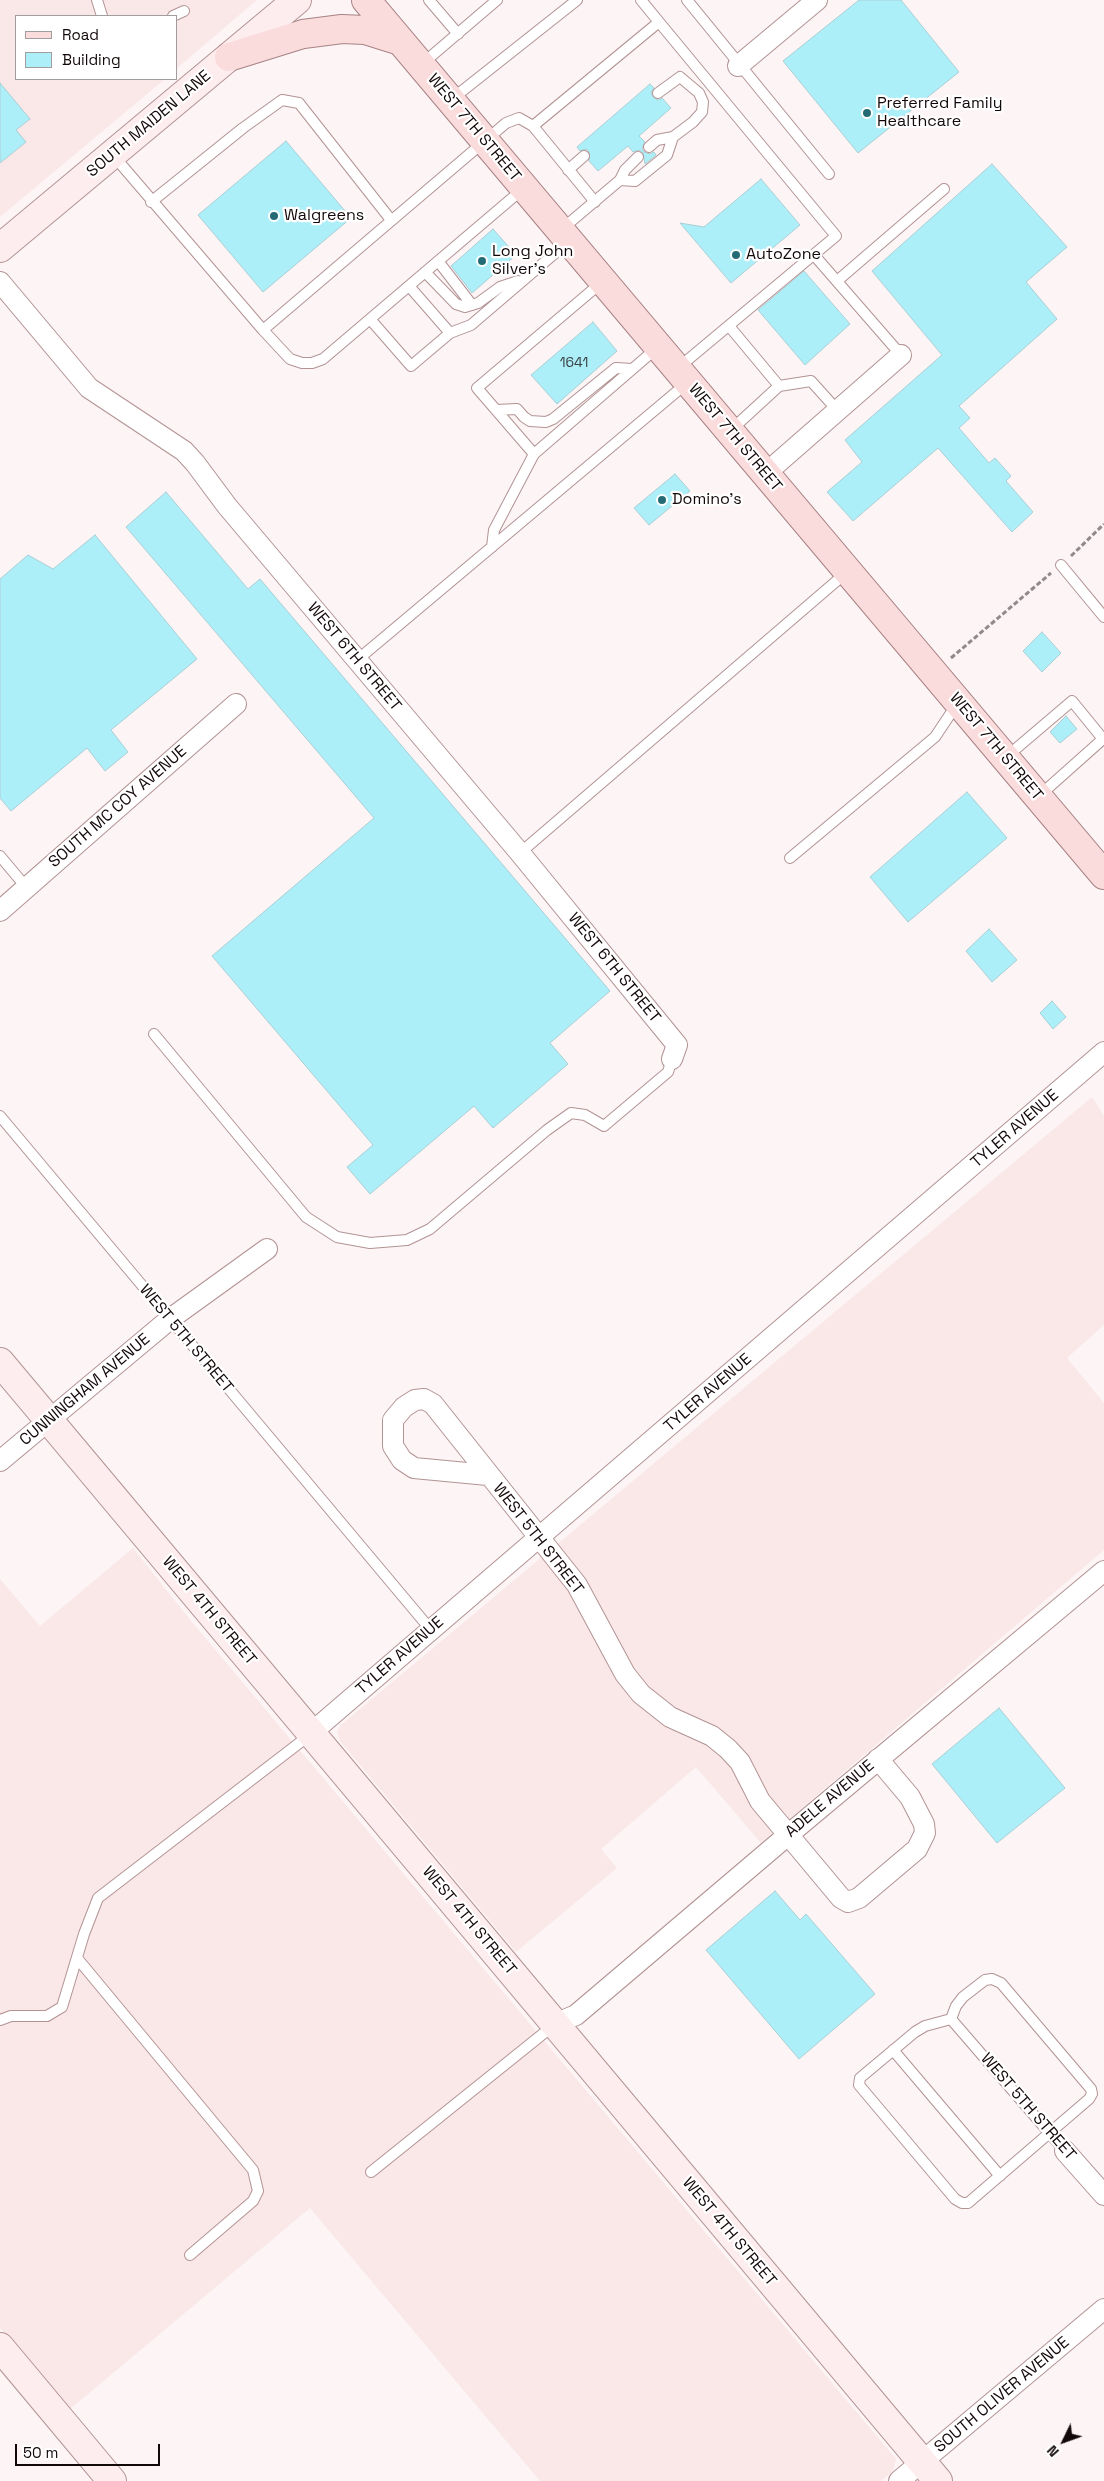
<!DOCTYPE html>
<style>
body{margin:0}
#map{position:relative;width:1104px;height:2481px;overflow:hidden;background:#fcf4f5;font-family:"Space Grotesk",sans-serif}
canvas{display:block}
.legend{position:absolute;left:15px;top:15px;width:162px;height:65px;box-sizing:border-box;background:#fff;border:1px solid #a19c9d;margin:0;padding:6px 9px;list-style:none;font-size:15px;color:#130809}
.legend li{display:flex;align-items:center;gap:10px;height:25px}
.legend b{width:25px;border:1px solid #a19c9d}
.north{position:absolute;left:1039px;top:2416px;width:50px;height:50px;-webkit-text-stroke:4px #fff;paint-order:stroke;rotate:228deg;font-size:14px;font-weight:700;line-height:20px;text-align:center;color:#130809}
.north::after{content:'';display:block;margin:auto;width:18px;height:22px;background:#130809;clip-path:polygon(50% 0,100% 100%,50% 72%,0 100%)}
.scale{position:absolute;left:15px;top:2444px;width:145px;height:22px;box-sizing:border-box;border:2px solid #130809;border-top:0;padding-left:6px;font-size:15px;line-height:18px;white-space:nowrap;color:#130809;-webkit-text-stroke:4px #fff;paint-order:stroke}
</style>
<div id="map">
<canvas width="1104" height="2481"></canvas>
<ul class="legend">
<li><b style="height:6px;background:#fbdcdd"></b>Road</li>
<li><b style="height:14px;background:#adeff9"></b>Building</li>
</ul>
<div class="north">N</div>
<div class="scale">50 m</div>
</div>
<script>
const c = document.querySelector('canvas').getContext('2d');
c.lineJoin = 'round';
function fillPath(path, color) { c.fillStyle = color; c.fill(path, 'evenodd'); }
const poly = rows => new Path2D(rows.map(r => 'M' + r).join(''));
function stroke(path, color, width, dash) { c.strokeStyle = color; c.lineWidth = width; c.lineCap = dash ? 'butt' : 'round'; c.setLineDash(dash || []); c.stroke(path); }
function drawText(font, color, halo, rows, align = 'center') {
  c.font = font + ' "Space Grotesk",sans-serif'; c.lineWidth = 4.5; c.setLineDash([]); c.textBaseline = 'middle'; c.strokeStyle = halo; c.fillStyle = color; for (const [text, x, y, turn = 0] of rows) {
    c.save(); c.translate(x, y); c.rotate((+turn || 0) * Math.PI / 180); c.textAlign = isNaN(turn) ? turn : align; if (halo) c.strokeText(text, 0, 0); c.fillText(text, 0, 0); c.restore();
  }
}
fillPath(poly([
 [0,0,257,0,176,69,176,16,16,16,16,79,165,79,0,217],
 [1092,1097,1104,1116,1104,1325,1067,1358,1104,1403,1104,1550,761,1843,696,1767,601,1849,617,1868,516,1952,340,1741,337,1732,341,1725],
 [133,1548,191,1621,896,2459,893,2471,881,2481,540,2481,310,2208,69,2410,0,2328,0,1579,40,1626]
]), '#fae8e8');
const building = poly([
 [859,0,901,0,959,72,858,153,783,61,859,0],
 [0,83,30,119,16,130,26,142,0,163,0,83],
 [650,84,654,88,651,93,653,97,658,100,662,98,671,108,639,136,645,142,642,148,644,152,650,154,654,152,656,155,645,164,643,153,639,150,633,152,628,146,598,171,589,161,589,152,586,149,580,151,577,147,650,84],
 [286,141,351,218,263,292,198,215,286,141],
 [992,164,1067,247,1026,282,1057,319,959,406,970,418,959,428,989,463,995,458,1011,476,1006,481,1033,512,1012,532,938,448,853,521,827,492,862,462,845,440,942,355,872,271,992,164],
 [761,179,800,225,731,283,680,223,704,227,761,179],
 [493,229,516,255,472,293,451,266,493,229],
 [804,271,850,324,805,365,758,310,804,271],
 [593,322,617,351,557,404,531,375,593,322],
 [675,474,690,491,649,525,634,508,675,474],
 [166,492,248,589,260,579,610,991,550,1043,568,1064,493,1128,474,1106,370,1194,347,1167,373,1145,212,956,374,818,126,527,166,492],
 [95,535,197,659,111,730,128,752,105,771,87,748,11,811,0,798,0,579,28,555,53,569,95,535],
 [1042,632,1061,653,1042,672,1023,651,1042,632],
 [1066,716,1077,729,1060,743,1050,732,1066,716],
 [967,792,1007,838,908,922,870,877,967,792],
 [989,929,1017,960,992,982,966,951,989,929],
 [1052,1001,1066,1017,1053,1029,1040,1013,1052,1001],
 [999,1708,1065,1788,997,1843,932,1764,999,1708],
 [775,1891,800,1920,806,1914,875,1994,799,2059,706,1950,775,1891]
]);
fillPath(building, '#adeff9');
stroke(building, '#aaced4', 1);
const lane = poly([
 [97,0,102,16],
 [429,0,458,34],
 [687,0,829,174],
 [173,16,184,11],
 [659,22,836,236,678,368],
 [422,64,497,0],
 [452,99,577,0],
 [649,147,657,140,673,137,693,122,702,112,703,102,699,93,680,77,658,93],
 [113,155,263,330,506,123,519,118,533,126],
 [568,170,584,156],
 [620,180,625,170,638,157],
 [151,202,243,128,282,100,299,103,391,220],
 [595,202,533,126,659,22,641,0],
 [562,229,620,180,635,181,667,155,673,137],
 [814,255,901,355],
 [438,261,472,305],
 [425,272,456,304,465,307,478,303,500,287,518,281],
 [837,281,944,189],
 [409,286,450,333],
 [370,319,411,366,450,333,471,325,568,242],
 [729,326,779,386,730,431],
 [263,330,290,359,302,363,312,363,323,359,524,188],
 [779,386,811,381,838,411],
 [496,410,517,409,524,417,530,421,546,422,553,419,616,368,632,369],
 [534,454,477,388,602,282],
 [492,547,494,530,534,454,658,347],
 [1061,565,1104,617],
 [356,661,687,383],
 [1005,758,1072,701,1103,739,1039,796],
 [520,853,847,572],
 [0,856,26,887],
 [790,858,935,737,957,704],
 [154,1034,306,1217,337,1237,370,1243,407,1240,430,1229,547,1130,571,1113,585,1115,604,1126,668,1072,672,1059],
 [0,1116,431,1630],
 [77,1958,253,2170,258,2191,253,2201,190,2255],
 [992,1979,1001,1983,1091,2089,1092,2094,1089,2099,968,2203,962,2203,955,2199,859,2085,860,2078,915,2032,925,2026,951,2019,956,2006,963,1997,985,1980,992,1979],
 [951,2019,1065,2151],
 [0,2020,11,2016,47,2016,62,2007,84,1934,98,1898,311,1734],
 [893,2050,1000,2176],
 [371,2172,554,2025]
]);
const street = poly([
 [738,66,817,0],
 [0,282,89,388,184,451,195,463,227,506,520,853,677,1045,672,1059],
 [765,474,901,355],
 [0,911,236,704],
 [0,1461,170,1319,267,1249],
 [488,1475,414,1468,402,1460,393,1446,393,1420,404,1407,415,1400,424,1399,433,1404,577,1585,625,1674,641,1694,670,1717,712,1736,728,1749,740,1762,760,1801,841,1898,848,1902,859,1898,917,1849,925,1833,924,1824,910,1797,878,1759],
 [311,1733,1104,1052],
 [555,2024,576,2015,788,1835,1104,1571],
 [1065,2151,1104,2195],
 [899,2481,1104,2309]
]);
const secondary = poly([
 [0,248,297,0],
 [0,1362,938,2481],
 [0,2347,112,2481]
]);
const primary = poly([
 [366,0,1104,875],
 [229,57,303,34,342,29,365,30,400,41]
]);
stroke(lane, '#b39394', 12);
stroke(street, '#b39394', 22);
stroke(secondary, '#b39394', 30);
stroke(primary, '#a88284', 30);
stroke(poly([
 [1071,556,1104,524],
 [951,658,1051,573]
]), '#92898a', 3, [5, 2.5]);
stroke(lane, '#fff', 10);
stroke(street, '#fff', 20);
stroke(secondary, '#fdedee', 28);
stroke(primary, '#fbdcdd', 28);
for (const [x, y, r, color] of [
 [867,113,5,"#236c76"],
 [274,216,5,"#236c76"],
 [736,255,5,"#236c76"],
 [482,261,5,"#236c76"],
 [662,500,5,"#236c76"]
]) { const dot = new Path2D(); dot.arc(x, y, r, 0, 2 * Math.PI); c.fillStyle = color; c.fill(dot); stroke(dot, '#fff', 2); }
drawText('14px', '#3a4245', null, [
 ["1641",574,363]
]);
drawText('16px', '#130809', '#fff', [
 ["Preferred Family",877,104],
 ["Healthcare",877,122],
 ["Walgreens",284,216],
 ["Long John",492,252],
 ["Silver's",492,270],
 ["AutoZone",746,255],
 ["Domino's",672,500]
], 'left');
drawText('16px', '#130809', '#fff', [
 ["SOUTH MAIDEN LANE",149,124,-40],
 ["WEST 7TH STREET",474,128,50],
 ["WEST 7TH STREET",735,438,50],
 ["WEST 6TH STREET",354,657,50],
 ["WEST 7TH STREET",996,747,50],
 ["SOUTH MC COY AVENUE",118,807,-41],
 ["WEST 6TH STREET",614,968,51],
 ["TYLER AVENUE",1015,1129,-41],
 ["WEST 5TH STREET",186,1339,50],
 ["CUNNINGHAM AVENUE",85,1390,-40],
 ["TYLER AVENUE",708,1393,-41],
 ["WEST 5TH STREET",538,1539,52],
 ["WEST 4TH STREET",209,1611,50],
 ["TYLER AVENUE",400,1656,-41],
 ["ADELE AVENUE",830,1799,-40],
 ["WEST 4TH STREET",469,1921,50],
 ["WEST 5TH STREET",1028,2107,49],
 ["WEST 4TH STREET",729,2232,50],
 ["SOUTH OLIVER AVENUE",1002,2395,-40]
]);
</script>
